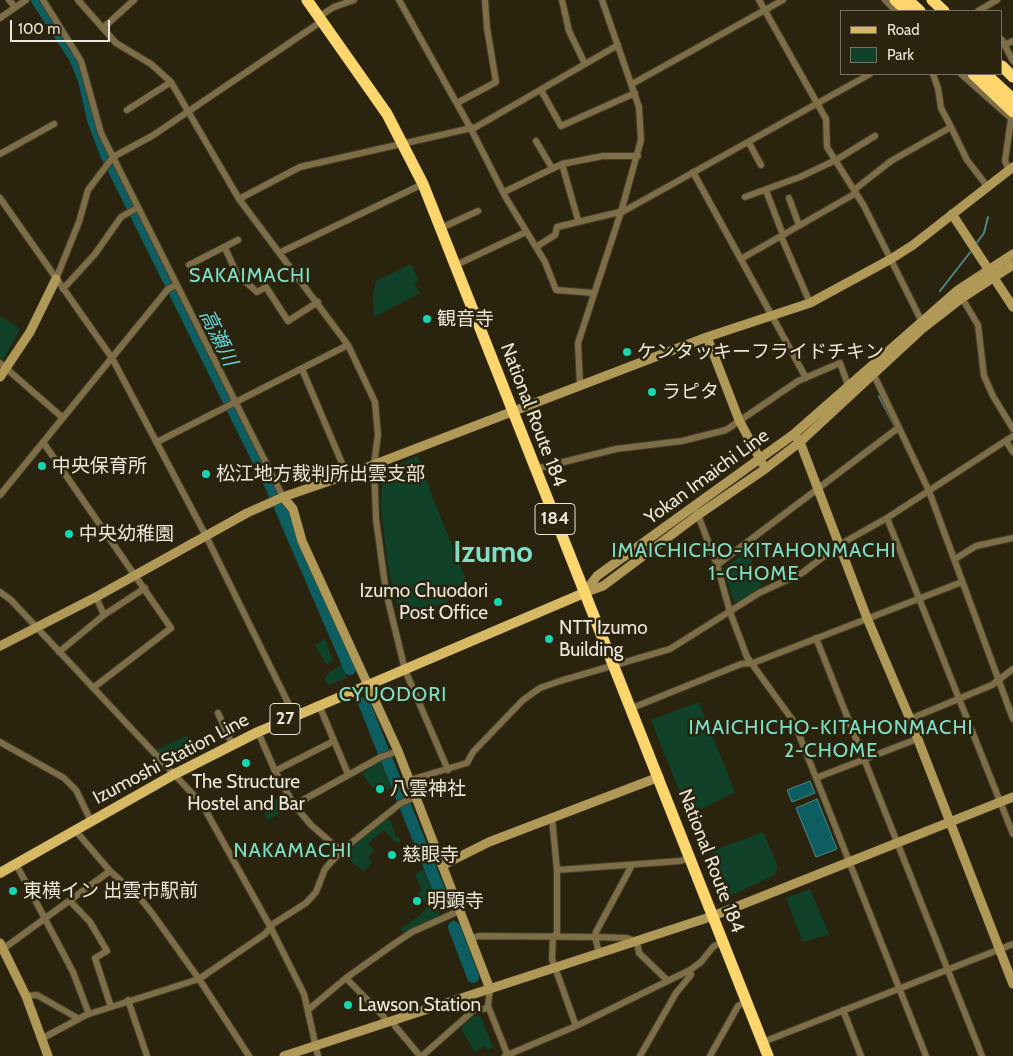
<!DOCTYPE html>
<meta charset="utf-8">
<style>
body{margin:0}
#map{position:relative;width:1013px;height:1056px;overflow:hidden;background:#2a240e;font-family:Cabin,sans-serif}
canvas{display:block}
.legend{position:absolute;left:840px;top:10px;width:162px;height:65px;box-sizing:border-box;background:#2a240e;border:1px solid #77725f;margin:0;padding:6px 9px;list-style:none;font-size:15px;color:#ebe7d9}
.legend li{display:flex;align-items:center;gap:10px;height:25px}
.legend b{width:25px;border:1px solid #77725f}
.scale{position:absolute;left:10px;top:20px;width:100px;height:22px;box-sizing:border-box;border:2px solid #ebe7d9;border-top:0;padding-left:6px;font-size:15px;line-height:18px;white-space:nowrap;color:#ebe7d9;-webkit-text-stroke:4px #2a240e;paint-order:stroke}
</style>
<div id="map">
<canvas width="1013" height="1056"></canvas>
<ul class="legend">
<li><b style="height:6px;background:#d8b963"></b>Road</li>
<li><b style="height:14px;background:#0f4229"></b>Park</li>
</ul>
<div class="scale">100 m</div>
</div>
<script>
const c = document.querySelector('canvas').getContext('2d');
c.lineJoin = 'round';
function fillPath(path, color) { c.fillStyle = color; c.fill(path, 'evenodd'); }
const poly = rows => new Path2D(rows.map(r => 'M' + r).join(''));
function stroke(path, color, width, dash) { c.strokeStyle = color; c.lineWidth = width; c.lineCap = dash ? 'butt' : 'round'; c.setLineDash(dash || []); c.stroke(path); }
function drawText(font, color, halo, rows, align = 'center') {
  c.font = font + ' Cabin,"Noto Sans JP",sans-serif'; c.lineWidth = 5; c.setLineDash([]); c.textBaseline = 'middle'; c.strokeStyle = halo; c.fillStyle = color; for (const [text, x, y, turn = 0] of rows) {
    c.save(); c.translate(x, y); c.rotate((+turn || 0) * Math.PI / 180); c.textAlign = isNaN(turn) ? turn : align; if (halo) c.strokeText(text, 0, 0); c.fillText(text, 0, 0); c.restore();
  }
}
fillPath(poly([
 [411,264,419,281,414,283,420,293,374,317,373,296,376,281],
 [0,316,20,329,3,360,0,358],
 [418,456,434,501,466,580,466,588,461,595,401,621,388,567,381,507,382,484,380,472],
 [747,550,762,586,735,604,723,569],
 [325,639,333,660,326,664,315,645],
 [342,664,347,678,328,685,325,680,327,674],
 [699,702,735,792,689,815,651,720],
 [187,736,194,750,177,759,163,758,156,750],
 [380,761,391,788,387,790,373,788,362,774],
 [286,794,292,805,267,821,264,813,269,810,270,803],
 [386,818,391,821,396,837,400,838,400,843,394,841,384,830,368,843,374,850,368,856,372,863,363,871,344,855],
 [763,832,778,867,774,875,732,895,729,893,712,851],
 [424,869,440,911,438,916,403,932,400,929,419,916,428,906,418,895,422,890,415,875],
 [810,889,829,934,803,942,786,898],
 [474,1016,481,1017,493,1047,488,1050,484,1046,475,1053,461,1028]
]), '#0f4229');
const water = poly([
 [810,781,815,793,792,802,787,790,810,781],
 [817,799,837,849,816,857,796,808,817,799]
]);
fillPath(water, '#0d5e61');
stroke(water, '#508785', 1);
stroke(poly([
 [976,244,984,233,988,217],
 [940,291,972,250],
 [879,396,896,429]
]), '#508785', 2);
stroke(poly([
 [37,0,75,58,84,80,93,120,106,154,271,486,350,669],
 [364,703,445,905],
 [454,927,473,977]
]), '#0d5e61', 12);
const street = poly([
 [9,0,15,7],
 [43,0,81,61,101,133,283,497],
 [78,0,116,43,151,64,171,82,239,199,348,345,375,402,378,435,374,464,376,519,386,592,405,670,448,770],
 [399,0,471,129,506,198,545,262,556,290,594,293],
 [562,0,569,31,585,64],
 [759,0,826,119,827,147,864,206,921,320],
 [885,0,896,11],
 [978,11,997,0],
 [0,18,26,0],
 [103,28,134,0],
 [1002,40,1013,61],
 [1004,45,1013,41],
 [933,74,938,88,941,108,951,127,967,160,987,186],
 [961,74,1013,120],
 [632,84,783,0],
 [541,90,561,126,635,93],
 [457,103,496,82,487,28,485,0],
 [127,110,171,82],
 [536,141,552,168],
 [749,143,761,165],
 [0,154,54,124],
 [562,164,578,220],
 [1009,170,1005,161,1011,119],
 [693,172,806,378],
 [854,190,891,161,951,127],
 [504,192,562,164,603,156,638,156],
 [767,193,783,235],
 [745,197,800,177,836,160,875,136],
 [0,198,112,358,206,536,294,715],
 [789,198,799,225],
 [239,199,300,167,476,127,618,45],
 [441,228,478,211],
 [781,236,810,303],
 [536,247,555,235,557,227,624,211,870,74],
 [225,248,237,274,257,292,266,287,288,321,318,302],
 [281,252,423,184],
 [741,259,856,193],
 [189,265,238,240],
 [456,265,526,232],
 [56,279,79,222,88,190,113,157,152,136,322,21,323,14,334,7,354,0],
 [63,289,95,254,121,217,137,208],
 [962,298,978,325,984,376,993,396,1013,429],
 [0,363,63,418],
 [302,369,347,475],
 [873,373,929,491,1013,719],
 [580,385,578,343,621,212,641,140,639,107,602,0],
 [1006,441,1013,452],
 [43,442,171,628,93,688],
 [157,442,348,345],
 [535,469,616,449,682,441,726,430,798,381,840,363,848,385],
 [0,495,168,289,176,285],
 [692,507,698,515,717,565,730,612,747,657,794,722,926,1056],
 [887,518,1013,834],
 [955,559,976,546,1013,538],
 [717,565,898,428],
 [0,592,11,600,202,804,271,928,304,994,318,1056],
 [104,615,145,588],
 [816,638,982,1056],
 [59,652,104,615,96,597],
 [319,705,348,774],
 [632,708,741,664,753,663,962,582],
 [218,713,232,744],
 [910,719,992,685,1013,669],
 [258,732,275,771,294,805,311,825,341,851],
 [0,742,64,778,76,790,91,821],
 [275,771,334,741],
 [816,778,917,739],
 [410,780,467,763,473,752,523,700,540,688,560,681,670,649,759,593,802,573,839,545,887,518,1013,436],
 [294,805,381,757,398,751],
 [552,818,557,870,557,936],
 [75,830,110,871,140,898,152,913,199,979,249,1056],
 [16,864,73,972,89,1014],
 [632,865,596,932,595,937,627,938,637,942,639,953,668,981],
 [557,870,680,861,690,858],
 [70,901,90,922,107,951,95,958,111,1007],
 [553,936,552,959,576,1026],
 [470,939,479,936,595,937,599,953],
 [3,949,110,871],
 [346,978,384,1017,385,1023],
 [490,989,488,1006,508,1056],
 [26,996,37,995,79,1019],
 [128,1000,147,1056],
 [308,1010,346,978,394,944,412,932,459,911],
 [843,1010,861,1056],
 [393,1020,395,1026,420,1056],
 [43,1038,86,1015,199,979,265,934,273,924,306,903,316,892,325,869,341,851,401,803,416,797],
 [763,1042,1013,944],
 [422,1056,474,1010,489,1008],
 [505,1056,576,1026,690,970,701,962,713,947,723,941],
 [640,1056,676,993,691,975,690,970],
 [710,1056,738,1006,747,1001]
]);
const secondary = poly([
 [952,214,1013,307],
 [707,337,739,420,762,463],
 [0,377,30,332,56,279],
 [794,434,800,442,867,618,910,719,1013,984],
 [283,497,293,509,302,541,398,751,490,989],
 [586,592,603,586,698,515,765,469,800,442,922,329,962,298,1013,265],
 [584,593,597,576,794,434,958,290,1013,254],
 [0,646,96,597,247,513,283,497,347,475,707,337,810,303,891,259,913,245,1013,167],
 [443,865,489,842,659,777],
 [0,943,26,996,48,1056],
 [284,1056,713,916,1013,797]
]);
const primary = poly([
 [0,873,173,775,258,732,584,593]
]);
const highway = poly([
 [307,0,387,114,423,184,768,1056],
 [895,0,907,11],
 [908,0,920,11],
 [932,0,944,11],
 [1002,66,1013,77],
 [973,74,1013,112],
 [986,74,1013,99]
]);
stroke(street, '#453f2a', 8);
stroke(secondary, '#453f2a', 10);
stroke(primary, '#453f2a', 11);
stroke(highway, '#453f2a', 12);
stroke(street, '#7d6e47', 6);
stroke(secondary, '#b09857', 9);
stroke(primary, '#d8b963', 10);
stroke(highway, '#fcd66d', 11);
for (const [x, y, r, color] of [
 [427,319,5,"#16d5b3"],
 [627,352,5,"#16d5b3"],
 [652,392,5,"#16d5b3"],
 [42,466,5,"#16d5b3"],
 [206,474,5,"#16d5b3"],
 [69,534,5,"#16d5b3"],
 [498,602,5,"#16d5b3"],
 [549,639,5,"#16d5b3"],
 [246,763,5,"#16d5b3"],
 [380,789,5,"#16d5b3"],
 [392,855,5,"#16d5b3"],
 [13,891,5,"#16d5b3"],
 [417,901,5,"#16d5b3"],
 [348,1005,5,"#16d5b3"]
]) { const dot = new Path2D(); dot.arc(x, y, r, 0, 2 * Math.PI); c.fillStyle = color; c.fill(dot); stroke(dot, '#2a240e', 2); }
for (const [x, y, w] of [
 [555,519,40],
 [285,719,30]
]) { const box = new Path2D(); box.roundRect(x - w / 2, y - 15.5, w, 31, 4); c.fillStyle = '#2a240e'; c.fill(box); stroke(box, '#ebe7d9', 1); }
drawText('bold 18px', '#ebe7d9', null, [
 ["184",555,519],
 ["27",285,719]
]);
drawText('19px', '#ebe7d9', '#2a240e', [
 ["観音寺",437,319],
 ["ケンタッキーフライドチキン",637,352],
 ["ラピタ",662,392],
 ["中央保育所",52,466],
 ["松江地方裁判所出雲支部",216,474],
 ["中央幼稚園",79,534],
 ["Izumo Chuodori",488,591,"right"],
 ["Post Office",488,613,"right"],
 ["NTT Izumo",559,628],
 ["Building",559,650],
 ["The Structure",246,782,"center"],
 ["Hostel and Bar",246,804,"center"],
 ["八雲神社",390,789],
 ["慈眼寺",402,855],
 ["東横イン 出雲市駅前",23,891],
 ["明顕寺",427,901],
 ["Lawson Station",358,1005]
], 'left');
drawText('19px', '#ebe7d9', '#2a240e', [
 ["National Route 184",533,415,69],
 ["Yokan Imaichi Line",707,477,-36],
 ["Izumoshi Station Line",171,759,-28],
 ["National Route 184",711,861,69]
]);
c.letterSpacing = '1px';
drawText('20px', '#7edfc6', '#2a240e', [
 ["SAKAIMACHI",250,276],
 ["IMAICHICHO-KITAHONMACHI",754,551],
 ["1-CHOME",754,574],
 ["CYUODORI",393,695],
 ["IMAICHICHO-KITAHONMACHI",831,728],
 ["2-CHOME",831,751],
 ["NAKAMACHI",293,851]
]);
c.letterSpacing = '0px';
drawText('italic 20px', '#65d3d7', '#2a240e', [
 ["高瀬川",218,338,64]
]);
drawText('bold 29px', '#7edfc6', '#2a240e', [
 ["Izumo",493,553]
]);
</script>
